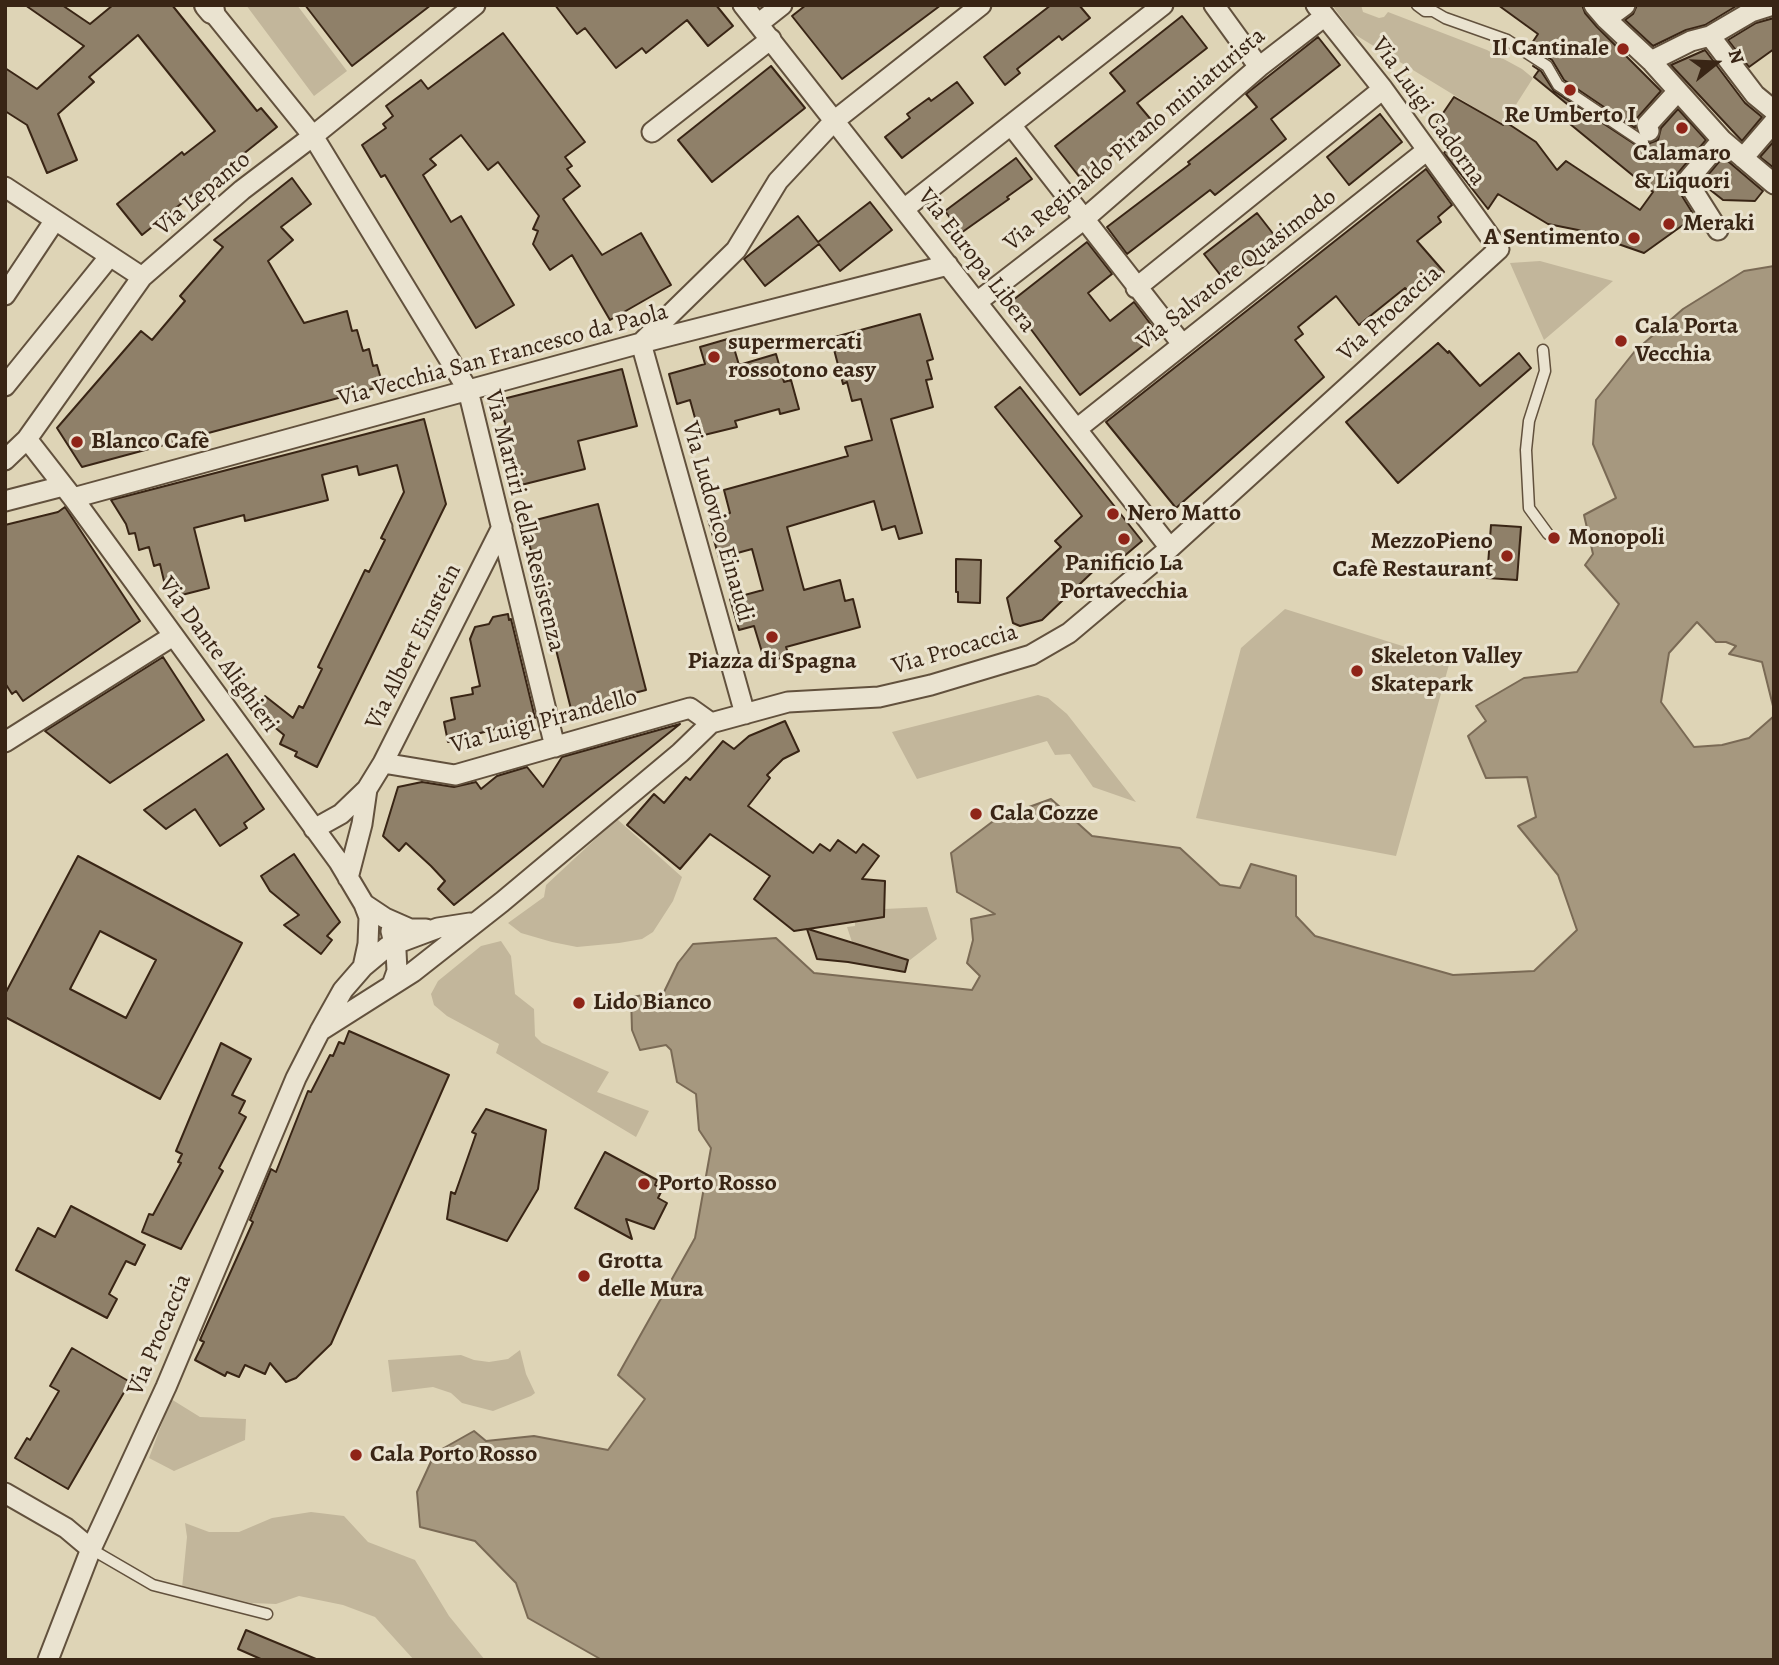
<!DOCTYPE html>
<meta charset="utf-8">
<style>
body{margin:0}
#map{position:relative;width:1779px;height:1665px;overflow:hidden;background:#ded4b6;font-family:Alegreya,serif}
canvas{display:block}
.frame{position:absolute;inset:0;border:7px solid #392515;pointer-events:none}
.north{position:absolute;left:1681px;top:28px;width:70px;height:70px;-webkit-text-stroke:5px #eae3d0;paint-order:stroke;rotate:72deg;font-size:19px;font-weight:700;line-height:28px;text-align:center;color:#392515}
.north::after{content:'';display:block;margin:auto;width:24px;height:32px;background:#392515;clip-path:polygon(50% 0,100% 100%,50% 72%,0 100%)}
</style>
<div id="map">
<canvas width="1779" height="1665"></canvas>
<div class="frame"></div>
<div class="north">N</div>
</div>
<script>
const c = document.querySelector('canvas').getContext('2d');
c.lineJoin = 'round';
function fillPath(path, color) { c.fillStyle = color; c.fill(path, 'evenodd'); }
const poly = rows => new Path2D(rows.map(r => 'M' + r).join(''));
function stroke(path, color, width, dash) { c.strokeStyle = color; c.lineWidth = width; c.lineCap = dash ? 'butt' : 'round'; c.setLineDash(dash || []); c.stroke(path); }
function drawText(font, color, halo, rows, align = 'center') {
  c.font = font + ' Alegreya,serif'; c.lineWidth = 6; c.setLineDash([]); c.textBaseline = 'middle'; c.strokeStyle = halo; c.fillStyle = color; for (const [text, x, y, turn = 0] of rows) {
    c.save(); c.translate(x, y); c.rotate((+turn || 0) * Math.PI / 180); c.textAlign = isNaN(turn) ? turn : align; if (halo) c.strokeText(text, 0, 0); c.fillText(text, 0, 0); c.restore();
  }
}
fillPath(poly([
 [246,5,297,5,347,71,314,96],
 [1332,5,1361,5,1363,12,1379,18,1384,17,1388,12,1487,50,1522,69,1533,78,1503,125,1354,34],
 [1540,261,1613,281,1544,340,1510,263],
 [1285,609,1450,661,1396,856,1196,818,1241,648],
 [1038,695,1048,698,1067,714,1136,802,1093,787,1070,754,1055,755,1047,741,917,779,892,732],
 [617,819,682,877,673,901,653,932,642,939,619,943,577,947,552,942,521,933,508,923,544,897,546,885],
 [927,907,937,939,901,967,878,951,852,942,847,927,855,926,855,921,884,909],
 [501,941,511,956,515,994,534,1009,535,1036,542,1043,609,1072,597,1092,649,1111,636,1137,496,1053,499,1044,447,1016,434,1005,431,994,438,981,481,946],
 [520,1350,526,1374,535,1393,531,1396,493,1411,462,1403,451,1393,433,1387,392,1392,388,1360,461,1355,474,1360,489,1362,508,1359],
 [171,1399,200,1417,246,1419,245,1440,174,1471,149,1458],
 [311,1512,344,1516,368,1542,415,1560,449,1616,485,1660,414,1660,375,1617,343,1605,299,1596,276,1604,251,1603,182,1588,187,1537,185,1523,209,1532,239,1532,272,1518]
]), '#c2b69b');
const water = poly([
 [1774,266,1774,710,1762,662,1729,654,1736,646,1726,642,1716,642,1697,622,1669,653,1661,702,1694,747,1722,745,1749,738,1774,716,1774,1660,602,1660,528,1618,516,1583,475,1541,420,1527,417,1492,435,1453,474,1431,486,1441,534,1436,608,1450,645,1399,618,1375,695,1238,711,1148,699,1130,696,1094,677,1082,671,1050,666,1045,640,1050,632,1030,631,997,664,992,678,963,693,944,776,938,814,973,972,990,980,976,967,963,973,940,971,919,995,914,957,892,951,853,996,819,1051,799,1092,836,1180,848,1220,885,1240,888,1251,864,1296,876,1296,916,1315,936,1453,975,1534,971,1577,930,1558,875,1518,826,1536,817,1527,777,1486,778,1468,736,1486,721,1476,706,1524,678,1577,672,1619,604,1585,565,1593,554,1584,515,1616,498,1593,444,1596,400,1635,351,1683,309,1744,271,1774,266]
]);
fillPath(water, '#a6987f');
stroke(water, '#7a6a55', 2);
const building = poly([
 [25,5,62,5,90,24,113,5,172,5,257,111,261,108,277,127,142,235,117,204,182,152,184,155,215,131,138,35,89,77,94,82,58,114,77,160,47,173,27,125,5,111,5,68,37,89,84,46,25,5],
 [305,5,431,5,352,66,305,5],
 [555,5,716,5,733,26,708,46,687,20,646,53,642,48,616,68,585,28,577,34,555,5],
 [806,5,941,5,842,79,792,16,806,5],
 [1051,5,1079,5,1090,18,1062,40,1059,36,1017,69,1020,73,1005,85,984,57,1051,5],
 [1498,5,1582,5,1585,13,1597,27,1661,91,1638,117,1635,128,1564,80,1552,60,1530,46,1538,34,1498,5],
 [1637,5,1738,5,1705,25,1686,30,1653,46,1625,20,1633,14,1637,5],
 [1182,16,1207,48,1137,103,1153,122,1081,179,1055,146,1125,91,1110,73,1182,16],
 [1774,18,1774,49,1749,67,1728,40,1756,23,1774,18],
 [503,33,585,142,565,157,572,166,567,169,580,186,563,199,602,255,641,233,671,285,610,320,572,255,550,270,533,244,538,231,533,229,539,216,498,162,488,170,461,135,430,159,436,165,423,175,451,222,461,216,514,305,476,328,385,175,381,177,362,145,386,128,383,124,393,116,386,106,421,80,428,89,503,33],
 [1318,37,1340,65,1271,119,1286,139,1215,195,1210,190,1127,254,1107,227,1190,164,1188,162,1257,107,1246,94,1318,37],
 [1705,50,1745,103,1762,117,1742,141,1671,65,1705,50],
 [771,66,805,108,712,182,678,140,771,66],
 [1533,66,1541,71,1554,91,1642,149,1647,148,1650,143,1658,140,1661,128,1678,109,1706,140,1678,173,1675,179,1677,188,1692,212,1690,220,1644,253,1578,230,1548,224,1498,194,1488,209,1444,153,1452,143,1438,132,1442,126,1437,122,1454,97,1503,125,1504,121,1536,142,1557,170,1566,161,1640,210,1653,192,1570,124,1578,113,1534,77,1539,70,1533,66],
 [957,82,973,103,902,158,885,137,910,118,907,114,929,98,931,101,957,82],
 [1380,114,1402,142,1349,185,1327,157,1380,114],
 [1774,141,1774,168,1760,157,1774,141],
 [1723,157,1763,191,1755,201,1723,200,1704,185,1702,182,1723,157],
 [1016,158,1032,179,1007,197,1009,199,961,233,945,211,1016,158],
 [1426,169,1452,205,1438,217,1441,222,1417,241,1444,272,1415,298,1405,288,1359,325,1336,296,1298,327,1303,334,1295,340,1324,377,1176,508,1106,422,1426,169],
 [292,178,311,204,281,227,293,240,268,261,304,323,347,311,352,331,357,330,363,351,369,349,373,366,377,365,383,386,82,467,57,428,141,331,152,340,185,301,180,296,223,247,214,240,292,178],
 [870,202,892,230,840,271,819,244,765,286,744,259,798,216,818,242,870,202],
 [1257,213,1278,240,1225,281,1204,254,1257,213],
 [1087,242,1112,274,1088,293,1110,321,1134,302,1158,334,1080,395,1024,320,1022,322,1008,304,1087,242],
 [920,314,933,359,927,361,932,379,926,380,933,407,891,419,922,533,899,539,895,526,882,530,874,501,787,527,804,590,840,580,845,601,853,599,860,627,786,647,789,656,765,662,754,626,739,630,730,599,763,590,752,549,719,558,708,519,730,513,724,490,848,456,845,447,872,440,861,399,852,401,847,382,843,384,831,338,920,314],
 [731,338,739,365,776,354,784,382,791,380,799,409,780,414,779,409,735,421,737,427,700,436,690,400,677,404,669,374,705,364,700,347,731,338],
 [1438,343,1448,353,1449,351,1480,386,1519,353,1531,368,1398,483,1346,422,1438,343],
 [622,369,637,426,578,441,585,469,521,485,499,400,622,369],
 [1020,387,1142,541,1109,569,1103,562,1042,620,1020,626,1013,623,1007,598,1061,547,1055,541,1082,516,995,407,1020,387],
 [424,419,446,504,317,767,295,756,297,752,280,744,284,735,254,710,265,696,293,718,299,706,303,708,322,669,318,667,351,599,365,570,369,572,385,540,381,538,404,492,397,465,359,475,357,466,322,475,328,500,245,521,244,515,194,528,209,588,174,597,170,580,164,581,160,564,154,566,149,547,139,550,135,533,129,534,126,524,111,500,424,419],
 [598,504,646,690,571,709,524,523,598,504],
 [65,507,140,621,23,701,16,691,12,694,5,683,5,525,58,512,65,507],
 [1491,525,1521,527,1517,580,1487,578,1491,525],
 [956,559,981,560,980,603,958,602,958,592,956,592,956,559],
 [508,614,509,620,511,619,535,718,448,742,444,722,455,719,451,698,473,694,472,688,480,686,470,639,475,627,489,624,493,617,508,614],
 [163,657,204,720,110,783,45,731,163,657],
 [785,721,799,751,783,759,767,775,770,778,748,806,813,853,820,844,830,851,838,840,856,853,863,844,879,856,862,879,885,881,884,917,808,929,908,960,905,972,848,962,817,959,807,929,794,931,754,899,770,876,710,834,680,869,627,825,654,794,664,803,686,777,690,780,723,741,734,749,749,736,785,721],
 [680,724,454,905,438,889,445,881,431,866,406,843,399,851,383,836,398,787,422,782,454,787,476,782,481,789,497,776,527,767,543,787,562,757,680,724],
 [227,754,264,809,244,823,247,828,220,846,195,809,166,829,144,810,227,754],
 [294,854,340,922,327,936,332,940,321,954,284,925,299,915,270,891,261,876,294,854],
 [78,856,242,943,160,1099,5,1017,5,994,78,856],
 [100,931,156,960,126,1018,70,989,100,931],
 [349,1031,449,1075,331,1344,296,1378,286,1382,270,1363,265,1374,245,1365,239,1377,227,1372,225,1376,195,1360,204,1342,200,1340,253,1222,250,1220,271,1169,276,1172,308,1091,311,1092,330,1055,333,1056,339,1042,344,1044,349,1031],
 [221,1043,251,1059,232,1095,245,1101,239,1113,246,1117,219,1168,223,1171,181,1249,142,1232,149,1214,153,1215,181,1163,178,1162,182,1154,176,1151,221,1043],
 [486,1109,546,1130,538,1189,507,1241,447,1219,451,1192,455,1194,476,1134,472,1132,486,1109],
 [605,1152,657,1180,655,1185,662,1190,658,1198,667,1203,654,1229,626,1219,632,1239,575,1208,605,1152],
 [71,1206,145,1245,135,1265,126,1261,109,1294,117,1299,107,1318,16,1270,38,1228,55,1237,71,1206],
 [72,1348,130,1382,68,1489,15,1458,27,1438,30,1440,59,1391,50,1386,72,1348],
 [246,1630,316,1659,316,1660,263,1660,238,1649,246,1630]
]);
fillPath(building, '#8f8069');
stroke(building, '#392515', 2);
const service = poly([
 [1417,5,1425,11,1433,11,1445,18,1507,40,1547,66,1558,85,1643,142],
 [1543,350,1545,371,1529,421,1526,450,1529,508,1548,534],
 [91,1549,153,1585,267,1614]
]);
const minor = poly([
 [743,5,1170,548],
 [1214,5,1259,67],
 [1594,5,1606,19,1651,61,1722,140,1774,184],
 [212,11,313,136,468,390,555,747],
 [1606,19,1625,5],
 [758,24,782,5],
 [1710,36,1755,95,1772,109],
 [1651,61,1691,41,1710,36,1751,12,1773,5],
 [1011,125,1182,344],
 [1649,131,1647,125,1678,91],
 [652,132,771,39],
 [1743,158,1774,122],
 [5,187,142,277],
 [904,209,1163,5],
 [1718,230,1687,181,1722,140],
 [1136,288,1383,89],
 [5,295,55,220],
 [977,302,1083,220,1259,67,1325,16],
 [5,386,110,256],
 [1078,428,1426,151],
 [27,439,73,498,339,862,364,904,369,917,368,944,363,967],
 [5,460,27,439,142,277,242,190,313,136,475,5],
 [73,498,641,343,948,265],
 [5,501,63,486],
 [745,714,641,343,736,250,778,181,834,121,981,5],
 [5,742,173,636],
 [383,763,455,775,690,708,711,723],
 [314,829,341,814,367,789,383,763,502,527],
 [348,878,362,824,367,789],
 [364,904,385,918,410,929,426,929],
 [391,931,396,951,397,971,392,985],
 [320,1031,413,972,502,902,680,753,711,723,788,702,879,697,931,685,1031,655,1069,633,1170,548,1499,249,1383,89,1316,5],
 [5,1493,66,1528,91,1549],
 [48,1660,91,1549,166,1387,296,1078,320,1031,343,990,363,967,387,947,438,928,470,923]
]);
const tertiary = poly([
 [207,5,212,11]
]);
stroke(service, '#62513d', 13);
stroke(minor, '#62513d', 23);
stroke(tertiary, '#62513d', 28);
stroke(service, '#eae3d0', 10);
stroke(minor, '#eae3d0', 19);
stroke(tertiary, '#eae3d0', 24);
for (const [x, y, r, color] of [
 [1623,49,7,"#8f2418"],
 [1570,90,7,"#8f2418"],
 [1682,128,7,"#8f2418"],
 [1669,224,7,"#8f2418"],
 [1634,238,7,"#8f2418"],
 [1621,341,7,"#8f2418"],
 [714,357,7,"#8f2418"],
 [77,442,7,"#8f2418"],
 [1113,514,7,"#8f2418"],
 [1554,538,7,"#8f2418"],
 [1124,539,7,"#8f2418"],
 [1507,556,7,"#8f2418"],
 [772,637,7,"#8f2418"],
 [1357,671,7,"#8f2418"],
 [976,814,7,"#8f2418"],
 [579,1003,7,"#8f2418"],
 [644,1184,7,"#8f2418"],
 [584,1276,7,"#8f2418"],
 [356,1455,7,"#8f2418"]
]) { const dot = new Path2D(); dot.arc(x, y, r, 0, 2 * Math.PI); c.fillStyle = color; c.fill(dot); stroke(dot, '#eae3d0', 2.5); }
drawText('bold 24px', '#392515', '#eae3d0', [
 ["Il Cantinale",1609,49,"right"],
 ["Re Umberto I",1570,116,"center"],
 ["Calamaro",1682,154,"center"],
 ["& Liquori",1682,182,"center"],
 ["Meraki",1683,224],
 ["A Sentimento",1620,238,"right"],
 ["Cala Porta",1635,327],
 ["Vecchia",1635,355],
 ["supermercati",728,343],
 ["rossotono easy",728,371],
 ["Blanco Cafè",91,442],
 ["Nero Matto",1127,514],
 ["Monopoli",1568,538],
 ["MezzoPieno",1493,542,"right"],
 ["Cafè Restaurant",1493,570,"right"],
 ["Panificio La",1124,564,"center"],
 ["Portavecchia",1124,592,"center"],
 ["Skeleton Valley",1371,657],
 ["Skatepark",1371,685],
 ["Piazza di Spagna",772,662,"center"],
 ["Cala Cozze",990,814],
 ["Lido Bianco",593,1003],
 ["Porto Rosso",658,1184],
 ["Grotta",598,1262],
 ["delle Mura",598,1290],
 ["Cala Porto Rosso",370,1455]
], 'left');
drawText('24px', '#392515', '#eae3d0', [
 ["Via Luigi Cadorna",1428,112,54],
 ["Via Reginaldo Pirano miniaturista",1135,140,-40],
 ["Via Lepanto",203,194,-40],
 ["Via Europa Libera",976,261,52],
 ["Via Salvatore Quasimodo",1237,270,-38],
 ["Via Procaccia",1390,314,-42],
 ["Via Vecchia San Francesco da Paola",503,356,-15],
 ["Via Martiri della Resistenza",524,521,76],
 ["Via Ludovico Einaudi",717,522,74],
 ["Via Albert Einstein",414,647,-63],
 ["Via Procaccia",955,650,-16],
 ["Via Dante Alighieri",218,655,54],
 ["Via Luigi Pirandello",544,722,-15],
 ["Via Procaccia",160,1335,-67]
]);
</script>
